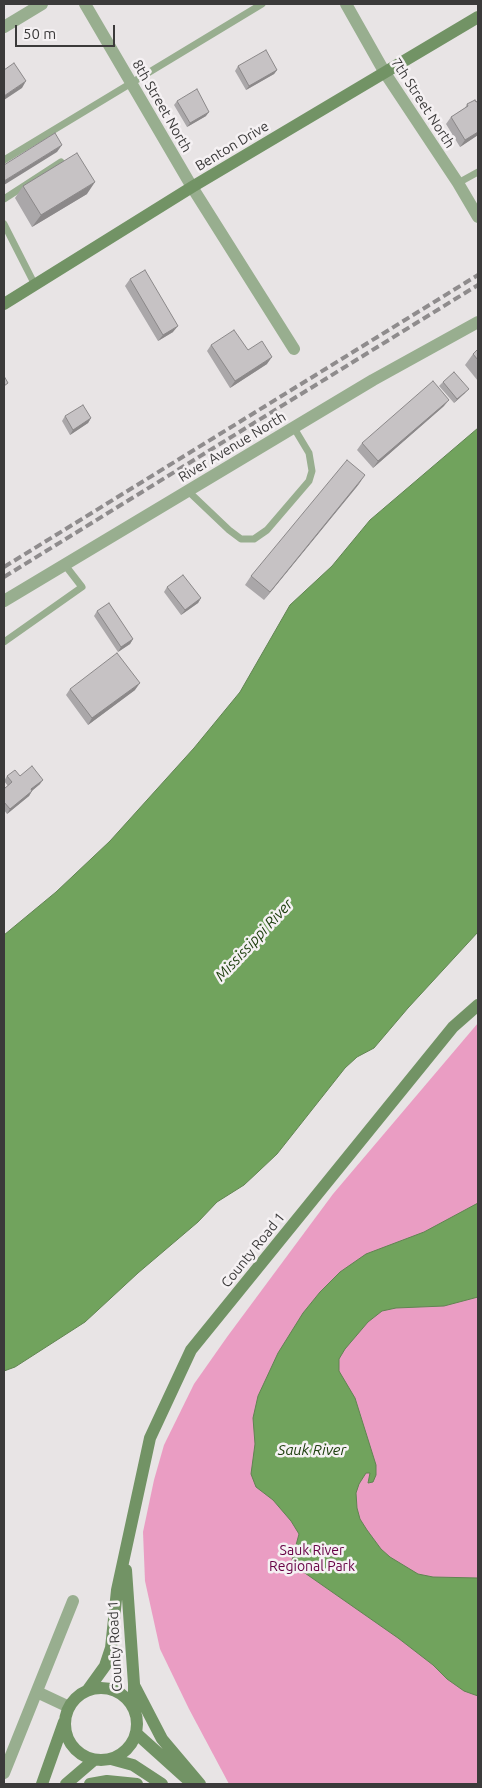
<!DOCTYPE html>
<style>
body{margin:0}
#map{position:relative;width:482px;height:1788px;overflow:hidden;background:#e8e4e5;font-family:Ubuntu,sans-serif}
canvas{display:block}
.frame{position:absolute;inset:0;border:5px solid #3b3a3a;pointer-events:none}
.scale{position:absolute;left:15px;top:25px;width:100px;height:22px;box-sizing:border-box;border:2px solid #3b3a3a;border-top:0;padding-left:6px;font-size:15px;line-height:18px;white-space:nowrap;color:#3b3a3a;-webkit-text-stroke:4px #f5f1f3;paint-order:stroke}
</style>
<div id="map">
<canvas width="482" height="1788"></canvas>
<div class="frame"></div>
<div class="scale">50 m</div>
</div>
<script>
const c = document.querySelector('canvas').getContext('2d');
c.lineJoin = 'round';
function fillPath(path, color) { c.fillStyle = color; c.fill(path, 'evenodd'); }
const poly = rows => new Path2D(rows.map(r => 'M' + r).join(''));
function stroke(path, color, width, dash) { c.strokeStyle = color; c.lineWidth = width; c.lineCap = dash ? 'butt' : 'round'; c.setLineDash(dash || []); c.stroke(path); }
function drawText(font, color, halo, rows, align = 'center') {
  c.font = font + ' Ubuntu,sans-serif'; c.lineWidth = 5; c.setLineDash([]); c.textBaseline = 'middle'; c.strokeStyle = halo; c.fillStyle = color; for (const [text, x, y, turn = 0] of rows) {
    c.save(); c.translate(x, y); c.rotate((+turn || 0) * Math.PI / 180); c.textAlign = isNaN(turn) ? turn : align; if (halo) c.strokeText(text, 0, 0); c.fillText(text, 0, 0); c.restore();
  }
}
fillPath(poly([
 [478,1023,478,1784,229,1784,189,1709,160,1649,145,1581,143,1532,154,1480,164,1445,194,1384,227,1337,333,1194]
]), '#ea9dc3');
const water = poly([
 [478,428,478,932,408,1008,374,1048,357,1057,345,1068,277,1154,259,1171,244,1185,217,1202,198,1222,138,1273,85,1322,15,1367,4,1371,4,935,56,892,110,841,194,748,240,692,290,605,332,566,370,520,478,428],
 [478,1203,478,1297,444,1306,396,1308,382,1311,368,1322,345,1349,339,1359,339,1371,355,1398,376,1465,376,1475,373,1482,368,1483,370,1473,366,1473,359,1484,356,1493,357,1508,360,1519,367,1530,381,1549,390,1557,418,1574,433,1577,478,1578,478,1696,464,1691,447,1679,433,1665,398,1638,302,1571,292,1560,299,1534,291,1521,273,1500,256,1487,251,1474,255,1444,253,1418,258,1396,278,1353,303,1313,320,1292,340,1272,366,1254,424,1232,478,1203]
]);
fillPath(water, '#71a35d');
stroke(water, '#618452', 1);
stroke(poly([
 [4,160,262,4],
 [458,183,478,172],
 [4,199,61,162],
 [4,224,35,285],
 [188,491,229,530,241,539,254,539,267,530,309,481,312,471,309,453,294,428],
 [4,642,82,587,65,565]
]), '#98ae8f', 7);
stroke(poly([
 [85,4,192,187,294,349],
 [346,4,385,73,458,183,478,217],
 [4,27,42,4],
 [4,601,373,380,478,322],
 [37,1692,69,1707],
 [4,1773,73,1601]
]), '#98ae8f', 12);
stroke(poly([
 [4,304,192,187,478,17],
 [126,1570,134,1684,134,1707],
 [135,1687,162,1739,200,1784],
 '65 1724a36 36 0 1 1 72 0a36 36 0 1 1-72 0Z',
 [87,1691,105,1666,111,1648,117,1590,150,1438,191,1350,453,1027,478,1005],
 [137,1734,187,1779],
 [111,1759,133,1765,162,1784],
 [42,1784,64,1722],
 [66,1784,94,1760],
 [90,1784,107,1781,137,1784]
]), '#729365', 12);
stroke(poly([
 [4,567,478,275],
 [4,577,478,285]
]), '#8f8c8d', 4, [8, 4]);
fillPath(poly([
 [238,66,277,70,274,74,246,90,235,71],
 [177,101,206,116,187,127,174,105],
 [478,101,478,135,460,147,446,124,451,117,465,108,467,104,476,102],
 [23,186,87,194,32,227,15,198],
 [130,279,173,332,158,341,125,286],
 [211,345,248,350,267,364,230,388,207,351],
 [478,349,478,381,465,365,473,354],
 [443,382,465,393,454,403,439,386],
 [444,406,373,468,357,450,362,443],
 [65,416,91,418,88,423,70,435,62,421],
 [359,484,264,600,245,585,251,576],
 [167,587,201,598,198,603,181,615,164,592],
 [97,611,133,639,130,644,118,652,94,616],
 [70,689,135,690,88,725,66,695],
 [7,776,20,776,40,784,32,791,29,796,7,814,4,810,4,789,8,786,4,781]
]), '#aaa7a9');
fillPath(poly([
 [277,70,274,74,246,90,249,86],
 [26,81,22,88,4,100,4,96],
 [209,112,206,116,187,127,190,123],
 [478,132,478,135,460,147,465,140],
 [62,145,57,152,4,185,4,181],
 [95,182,87,194,32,227,41,215],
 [178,326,173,332,158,341,163,335],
 [272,357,267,364,230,388,235,381],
 [469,389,465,393,454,403,457,399],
 [449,400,444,406,373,468,378,461],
 [91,418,88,423,70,435,73,430],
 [365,475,359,484,264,600,270,592],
 [201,598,198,603,181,615,185,610],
 [133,639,130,644,118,652,121,647],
 [140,683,135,690,88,725,92,718],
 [43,780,40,784,28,794,31,789],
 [32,791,29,796,7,814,10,809]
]), '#8b8889');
const building = poly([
 [266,50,277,70,249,86,238,66,266,50],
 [14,63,26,81,4,96,4,70,14,63],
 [197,89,209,112,190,123,177,101,197,89],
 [475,100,476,102,478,101,478,132,465,140,451,117,468,106,467,104,475,100],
 [55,133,62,145,4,181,4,165,55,133],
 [77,153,95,182,41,215,23,186,77,153],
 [145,270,178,326,163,335,130,279,145,270],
 [234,330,248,350,262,341,272,357,235,381,211,345,234,330],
 [478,349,478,360,473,354,478,349],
 [454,372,469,389,457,399,443,382,454,372],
 [4,376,8,383,4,386,4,376],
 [433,381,449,400,378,461,362,443,433,381],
 [83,405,91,418,73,430,65,416,83,405],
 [347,460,365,475,270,592,251,576,347,460],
 [183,575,201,598,185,610,167,587,183,575],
 [109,603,133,639,121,647,97,611,109,603],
 [117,653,140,683,92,718,70,689,117,653],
 [32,766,43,780,31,789,32,791,10,809,4,802,4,789,12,782,7,776,15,770,20,776,32,766]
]);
fillPath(building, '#c6c2c4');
stroke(building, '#8b8889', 1);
drawText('14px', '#3b3a3a', '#f5f1f3', [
 ["7th Street North",423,103,57],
 ["8th Street North",162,106,60],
 ["Benton Drive",232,146,-31],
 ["River Avenue North",232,447,-31],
 ["County Road 1",253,1250,-51],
 ["County Road 1",115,1646,-93]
]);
drawText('14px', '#604', '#f5f1f3', [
 ["Sauk River",312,1550],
 ["Regional Park",312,1566]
]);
drawText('italic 15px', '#1f400f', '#f5f1f3', [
 ["Mississippi River",254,940,-47],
 ["Sauk River",312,1450]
]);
</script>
